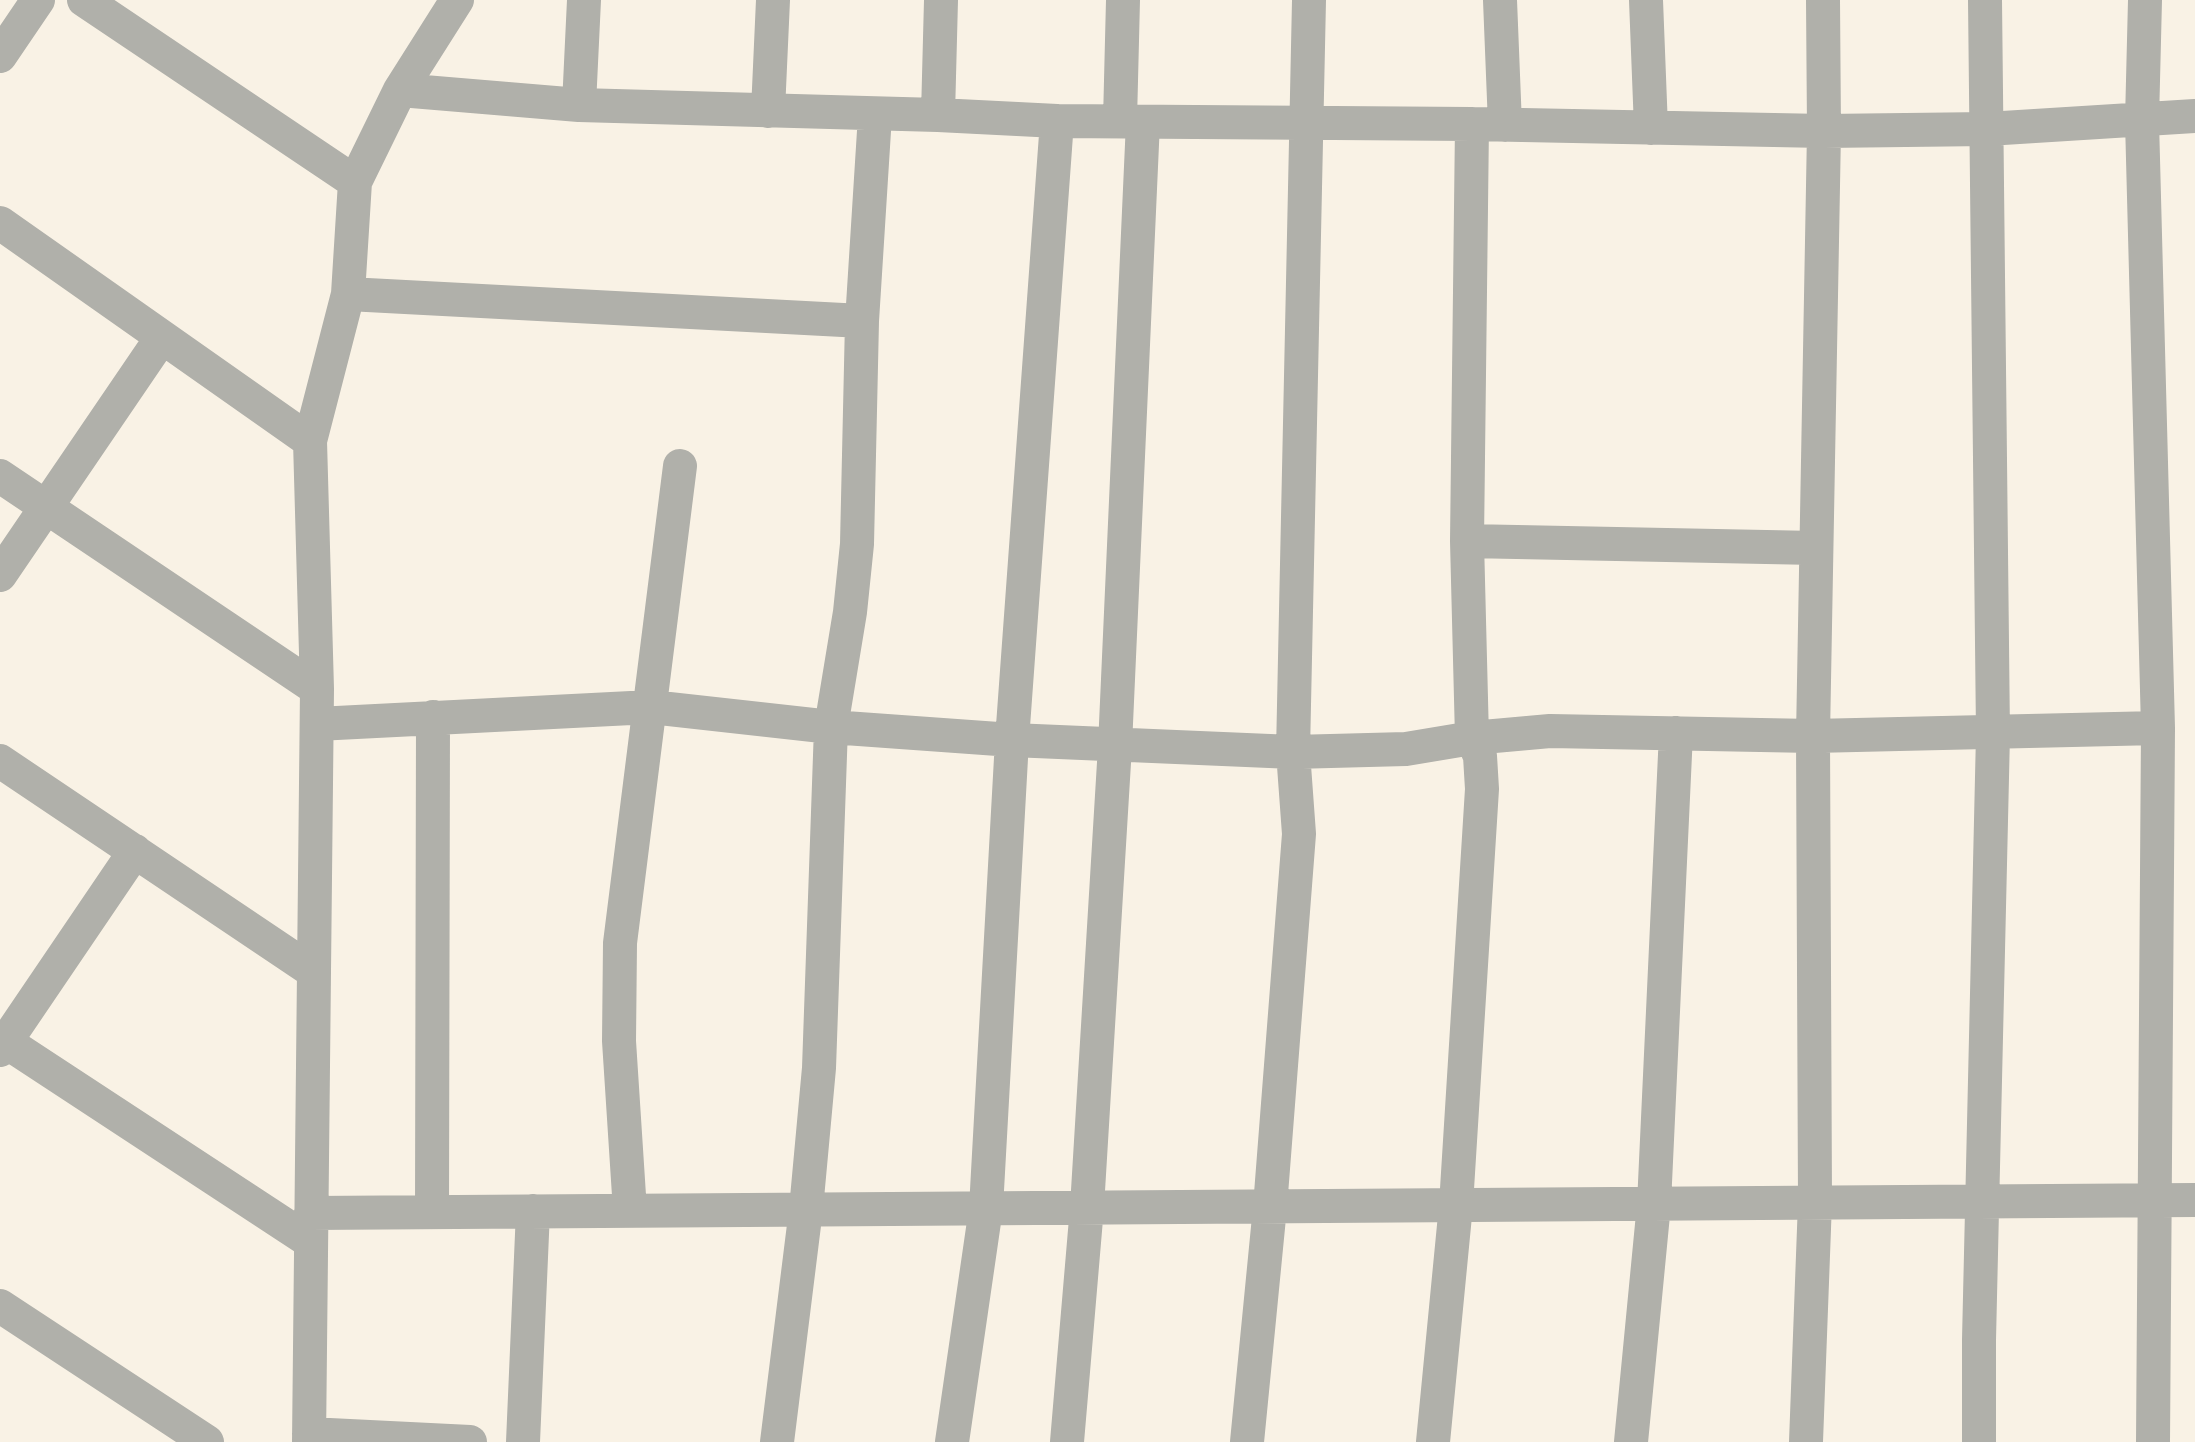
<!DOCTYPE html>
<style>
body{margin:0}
canvas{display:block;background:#f9f2e5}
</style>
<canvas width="2195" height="1442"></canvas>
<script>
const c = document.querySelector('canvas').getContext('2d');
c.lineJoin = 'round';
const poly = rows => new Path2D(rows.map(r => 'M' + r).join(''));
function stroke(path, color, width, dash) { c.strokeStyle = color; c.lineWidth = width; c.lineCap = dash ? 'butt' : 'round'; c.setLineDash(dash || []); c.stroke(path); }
stroke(poly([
 [84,0,355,182],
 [1500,0,1505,125],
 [1646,0,1651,128],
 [2145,0,2142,121,2158,728,2153,1442],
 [0,56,38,0],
 [400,90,579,105,938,115,1057,121,1472,124,1824,131,1987,129,2195,116],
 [579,105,584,0],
 [768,111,773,0],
 [938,115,941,0],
 [1120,121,1123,0],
 [0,223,310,441],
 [348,294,862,321],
 [0,476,317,689],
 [1467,541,1816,548],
 [0,575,162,337],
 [317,724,651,707,831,727,1012,740,1293,752,1406,749,1472,738,1550,731,1813,736,2158,728],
 [0,761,314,972],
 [0,1038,311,1242],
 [0,1050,135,851],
 [630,1211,619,1041,620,943,680,466],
 [432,1212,433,717],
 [311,1213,2195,1200],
 [0,1306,207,1442],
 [309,1434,470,1442],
 [309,1442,317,689,310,441,348,294,355,182,400,90,457,0],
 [523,1442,533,1211],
 [777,1442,806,1209,819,1068,831,727,850,612,857,544,862,321,875,115],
 [952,1442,986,1208,1012,740,1057,121],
 [1067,1442,1087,1207,1115,746,1143,122],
 [1247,1442,1270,1207,1299,834,1293,752,1309,0],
 [1433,1442,1456,1205,1482,789,1480,756,1472,738,1467,541,1472,124],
 [1631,1442,1654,1204,1676,733],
 [1806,1442,1815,1202,1813,736,1824,131,1823,0],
 [1979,1442,1979,1340,1993,734,1985,0]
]), '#b0b0aa', 34);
</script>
